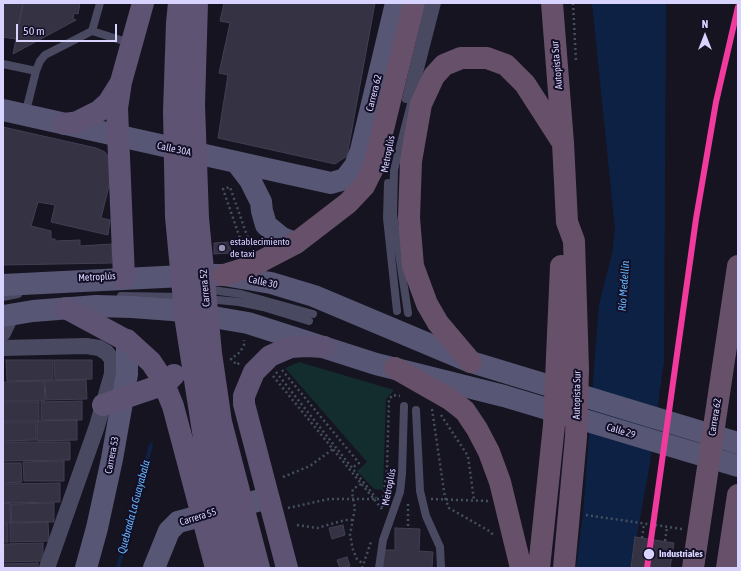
<!DOCTYPE html>
<meta charset="utf-8">
<style>
body{margin:0}
#map{position:relative;width:741px;height:571px;overflow:hidden;background:#161421;font-family:"Asap Condensed",sans-serif}
canvas{display:block}
.frame{position:absolute;inset:0;border:4px solid #d9d4ff;pointer-events:none}
.north{position:absolute;left:685px;top:16px;width:40px;height:40px;-webkit-text-stroke:3px #130f26;paint-order:stroke;rotate:0deg;font-size:11px;font-weight:700;line-height:16px;text-align:center;color:#d9d4ff}
.north::after{content:'';display:block;margin:auto;width:14px;height:18px;background:#d9d4ff;clip-path:polygon(50% 0,100% 100%,50% 72%,0 100%)}
.scale{position:absolute;left:16px;top:24px;width:101px;height:18px;box-sizing:border-box;border:2px solid #d9d4ff;border-top:0;padding-left:5px;font-size:12px;line-height:14px;white-space:nowrap;color:#d9d4ff;-webkit-text-stroke:3px #130f26;paint-order:stroke}
</style>
<div id="map">
<canvas width="741" height="571"></canvas>
<div class="frame"></div>
<div class="north">N</div>
<div class="scale">50 m</div>
</div>
<script>
const c = document.querySelector('canvas').getContext('2d');
c.lineJoin = 'round';
function fillPath(path, color) { c.fillStyle = color; c.fill(path, 'evenodd'); }
const poly = rows => new Path2D(rows.map(r => 'M' + r).join(''));
function stroke(path, color, width, dash) { c.strokeStyle = color; c.lineWidth = width; c.lineCap = dash ? 'butt' : 'round'; c.setLineDash(dash || []); c.stroke(path); }
function drawText(font, color, halo, rows, align = 'center') {
  c.font = font + ' "Asap Condensed",sans-serif'; c.lineWidth = 4; c.setLineDash([]); c.textBaseline = 'middle'; c.strokeStyle = halo; c.fillStyle = color; for (const [text, x, y, turn = 0] of rows) {
    c.save(); c.translate(x, y); c.rotate((+turn || 0) * Math.PI / 180); c.textAlign = isNaN(turn) ? turn : align; if (halo) c.strokeText(text, 0, 0); c.fillText(text, 0, 0); c.restore();
  }
}
fillPath(poly([
 [299,362,394,390,386,399,383,490,374,489,357,471,367,462,285,368]
]), '#132c2d');
fillPath(poly([
 [592,3,666,3,664,361,650,463,631,568,576,568,583,514,599,304,612,254,615,229]
]), '#0d2144');
stroke(poly([
 [118,568,151,445]
]), '#0d2144', 4);
const building = poly([
 [3,3,23,3,16,39,3,37,3,3],
 [23,3,80,3,78,14,74,13,73,19,76,20,13,54,23,3],
 [224,3,375,3,347,156,335,164,218,138,228,75,219,73,230,23,220,21,224,3],
 [3,127,96,148,105,152,108,156,110,182,101,218,110,220,108,235,51,222,55,205,38,202,31,226,51,231,51,239,55,239,55,241,80,240,80,246,112,244,112,263,3,265,3,127],
 [229,242,231,253,214,254,214,243,229,242],
 [6,360,53,360,53,380,7,381,6,360],
 [54,360,92,360,92,379,55,380,54,360],
 [86,380,87,399,46,400,45,381,86,380],
 [44,381,45,401,3,401,3,382,44,381],
 [82,401,82,420,41,420,41,402,82,401],
 [3,402,39,402,39,421,3,421,3,402],
 [77,420,77,440,37,441,37,421,77,420],
 [3,422,36,422,36,440,3,441,3,422],
 [3,442,70,442,70,460,3,461,3,442],
 [64,461,64,481,24,481,23,462,64,461],
 [3,463,21,463,22,482,3,483,3,463],
 [60,483,60,502,3,503,3,484,60,483],
 [3,503,10,503,11,523,3,523,3,503],
 [54,503,54,522,11,522,11,504,54,503],
 [48,522,49,541,10,542,10,523,48,522],
 [3,524,8,524,8,542,3,542,3,524],
 [343,525,345,535,332,539,329,528,343,525],
 [395,528,420,529,419,551,433,552,432,568,383,568,384,550,395,550,395,528],
 [635,537,674,543,670,568,631,568,635,537],
 [43,543,43,561,4,562,4,544,43,543],
 [347,557,350,566,340,568,337,560,347,557],
 [38,563,38,568,3,568,3,564,38,563]
]);
fillPath(building, '#343243');
stroke(building, '#433f54', 1);
stroke(poly([
 [573,3,576,61],
 [243,252,242,244,223,189,230,187,251,247],
 [239,363,237,365,231,359,240,352,244,345,244,340],
 [282,370,359,463,352,468],
 [276,372,376,498],
 [273,376,382,509],
 [432,409,445,498,449,508,491,532,494,537],
 [441,415,468,456,474,500],
 [283,477,310,466,333,449],
 [361,484,353,489,352,493,355,508,350,535,353,550,357,559,363,564],
 [431,499,488,501],
 [408,504,408,529],
 [382,507,387,469,389,399,393,395,400,396],
 [288,508,329,499,388,499],
 [586,515,682,529],
 [297,525,317,528,345,520,353,520],
 [642,538,644,524],
 [665,541,667,527],
 [362,568,371,542]
]), '#44505f', 2.5, [2, 3]);
stroke(poly([
 [92,31,100,3],
 [3,64,36,71],
 [406,99,429,3],
 [25,115,36,71,40,61,45,55,92,31,130,43],
 [388,183,387,218,397,311],
 [205,289,241,294,313,314],
 [121,296,183,297],
 [3,297,18,294],
 [207,299,239,302,263,307,309,321],
 [408,313,393,214,394,170,437,3],
 [416,410,420,491,426,516,440,547,441,568],
 [379,568,383,540,400,492,402,474,404,406]
]), '#4a4962', 8);
stroke(poly([
 [3,333,12,314],
 [3,348,86,346,99,348,106,352,112,359,112,374,97,426,47,568]
]), '#4a4962', 16);
stroke(poly([
 [3,110,290,174,331,183,345,179,355,166,361,150,396,3],
 [237,163,250,180,261,202,262,211,266,225,282,238,296,243],
 [3,285,203,275,224,275,271,283,314,296,471,362,738,443],
 [3,316,33,311,96,306,132,307,172,310,248,323,376,364,504,396,738,466],
 [86,568,97,528,112,459,127,374,127,340],
 [154,568,169,531,178,522,268,498]
]), '#575674', 22);
stroke(poly([
 [179,3,177,23,174,111,176,217,186,322,204,438,237,568],
 [197,3,194,105,198,218,211,353,221,422,259,568],
 [64,124,77,122,99,111,108,103,120,84],
 [124,278,117,108,121,82,143,3],
 [66,308,129,342,151,362,161,377,173,406,216,568],
 [103,405,165,384,174,375],
 [287,568,244,404,244,396,254,372,270,356,291,347,306,346,324,347]
]), '#5e5373', 22);
stroke(poly([
 [552,3,563,143,567,222,574,241,578,369,576,437,564,568],
 [224,275,250,267,296,243,348,203,364,186,374,166,414,3],
 [471,362,438,323,427,304,413,266,409,218,411,161,421,104,434,76,444,65,461,58,487,58,506,65,525,84,561,140],
 [395,368,451,400,465,411,477,429,489,452,500,482,521,568],
 [539,568,554,425,561,266],
 [693,568,738,266],
 [727,568,738,495]
]), '#67516a', 22);
stroke(poly([
 [647,568,696,219,716,102,738,7]
]), '#f13a9d', 6);
for (const [x, y, r, color] of [
 [222,248,4,"#9591b1"],
 [649,554,6,"#d9d4ff"]
]) { const dot = new Path2D(); dot.arc(x, y, r, 0, 2 * Math.PI); c.fillStyle = color; c.fill(dot); stroke(dot, '#130f26', 1.5); }
drawText('10px', '#d9d4ff', '#130f26', [
 ["Autopista Sur",557,65,-95],
 ["Carrera 62",374,93,-76],
 ["Calle 30A",174,149,12],
 ["Metroplús",388,154,-79],
 ["Metroplús",97,277,-3],
 ["Calle 30",263,282,12],
 ["Carrera 52",205,288,-95],
 ["Autopista Sur",577,395,-89],
 ["Carrera 62",715,417,-81],
 ["Calle 29",621,431,17],
 ["Carrera 53",112,455,-79],
 ["Metroplús",389,487,-79],
 ["Carrera 55",198,517,-17]
]);
drawText('10px', '#d9d4ff', '#130f26', [
 ["establecimiento",230,242],
 ["de taxi",230,254]
], 'left');
drawText('bold 10px', '#d9d4ff', '#130f26', [
 ["Industriales",659,554]
], 'left');
drawText('italic 11px', '#62b6ff', '#130f26', [
 ["Río Medellín",624,286,-86],
 ["Quebrada La Guayabala",134,507,-75]
]);
</script>
